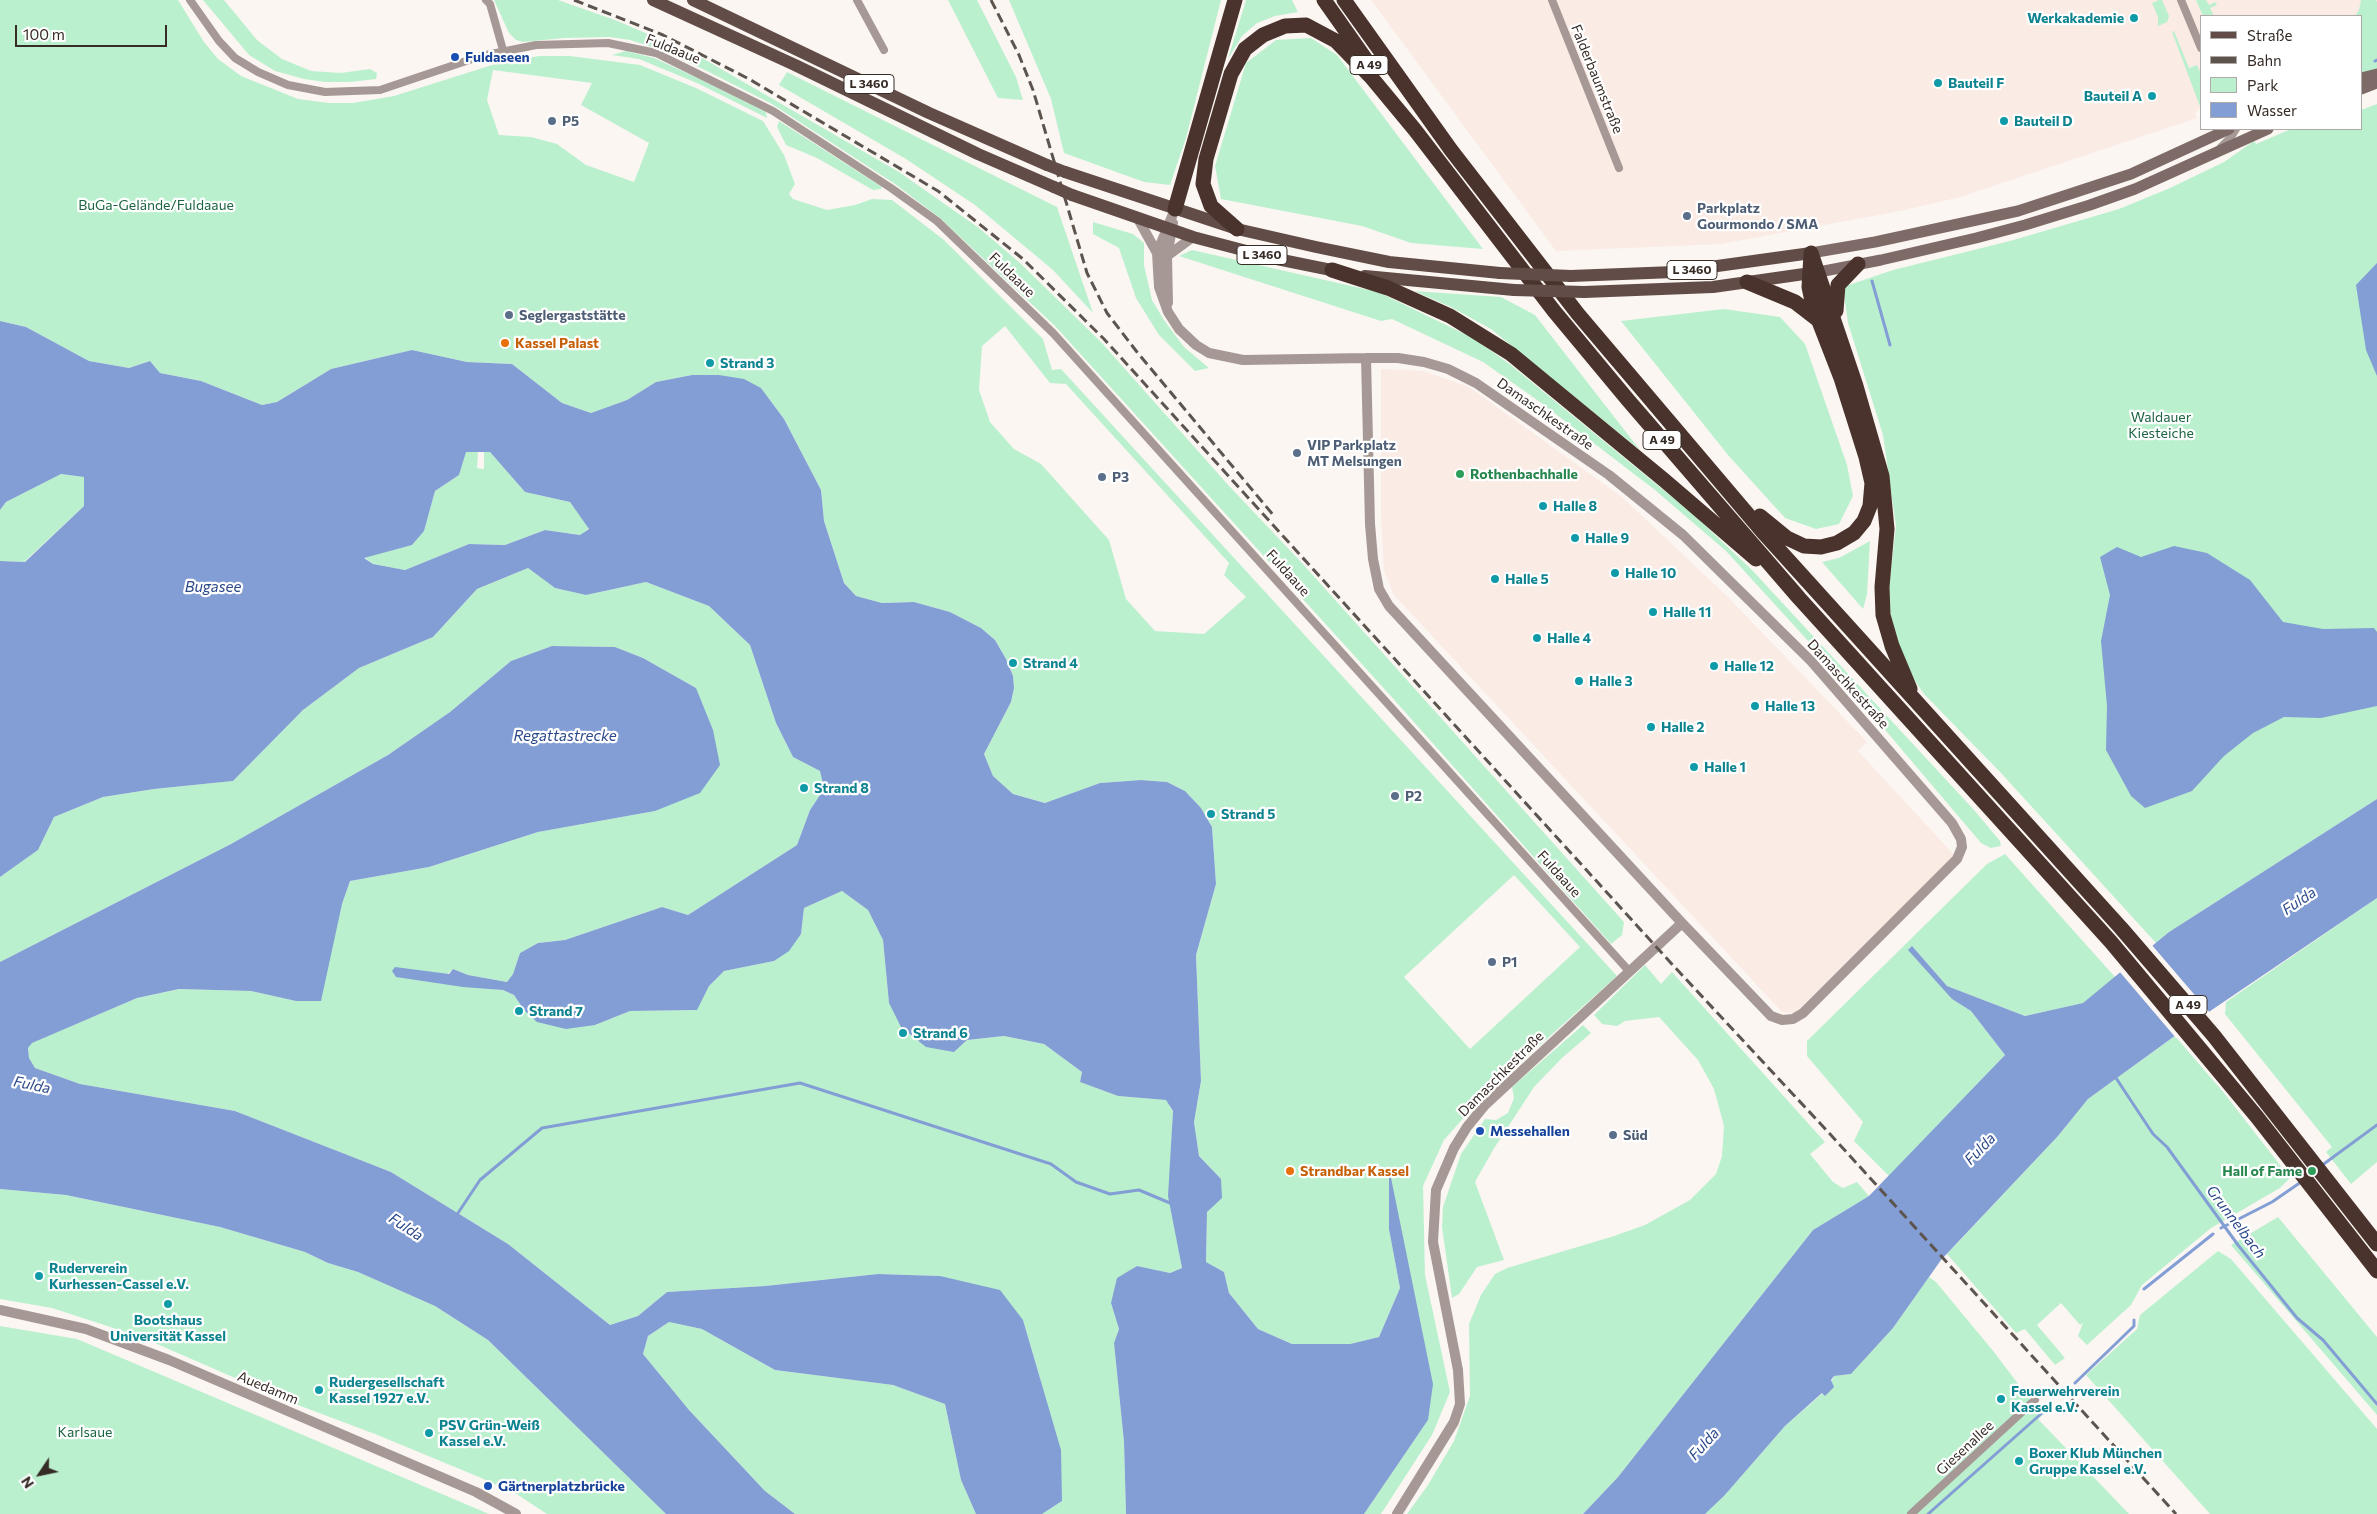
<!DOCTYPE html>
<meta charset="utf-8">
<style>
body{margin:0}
#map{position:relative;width:2377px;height:1514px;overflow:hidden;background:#fbf6f2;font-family:Commissioner,sans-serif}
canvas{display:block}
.legend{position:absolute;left:2200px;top:15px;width:162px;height:115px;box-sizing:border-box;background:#fff;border:1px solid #afaaa8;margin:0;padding:6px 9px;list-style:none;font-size:15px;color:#362b25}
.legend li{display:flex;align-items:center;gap:10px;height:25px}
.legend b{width:25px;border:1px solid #afaaa8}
.north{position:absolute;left:15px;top:1449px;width:50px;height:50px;-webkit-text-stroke:4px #fff;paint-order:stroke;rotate:236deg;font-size:14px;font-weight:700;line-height:20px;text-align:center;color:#362b25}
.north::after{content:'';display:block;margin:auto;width:18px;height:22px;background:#362b25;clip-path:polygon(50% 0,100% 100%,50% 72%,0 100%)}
.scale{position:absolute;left:15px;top:25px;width:152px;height:22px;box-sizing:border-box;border:2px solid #362b25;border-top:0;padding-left:6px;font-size:15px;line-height:18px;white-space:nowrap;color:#362b25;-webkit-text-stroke:4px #fff;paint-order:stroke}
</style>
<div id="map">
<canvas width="2377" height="1514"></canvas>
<ul class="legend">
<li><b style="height:6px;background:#624c47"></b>Straße</li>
<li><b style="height:6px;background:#5e544e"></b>Bahn</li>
<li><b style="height:14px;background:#bbf0cf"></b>Park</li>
<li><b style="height:14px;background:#839ed4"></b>Wasser</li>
</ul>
<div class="north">N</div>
<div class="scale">100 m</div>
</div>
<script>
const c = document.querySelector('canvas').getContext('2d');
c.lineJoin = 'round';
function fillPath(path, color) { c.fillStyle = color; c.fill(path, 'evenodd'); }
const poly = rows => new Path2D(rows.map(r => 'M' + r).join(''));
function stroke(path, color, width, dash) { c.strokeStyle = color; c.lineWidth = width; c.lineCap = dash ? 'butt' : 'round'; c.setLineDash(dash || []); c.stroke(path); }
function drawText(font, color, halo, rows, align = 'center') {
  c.font = font + ' Commissioner,sans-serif'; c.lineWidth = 4.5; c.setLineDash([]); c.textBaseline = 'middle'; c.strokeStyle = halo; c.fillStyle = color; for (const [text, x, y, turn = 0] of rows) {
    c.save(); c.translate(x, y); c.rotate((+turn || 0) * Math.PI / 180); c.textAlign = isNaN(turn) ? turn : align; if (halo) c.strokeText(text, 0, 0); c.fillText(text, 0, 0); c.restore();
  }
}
fillPath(poly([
 [1371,0,2377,0,2377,12,2361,16,2201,16,2201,107,2195,113,2197,118,1960,197,1900,211,1721,244,1556,251],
 [1381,369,1423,371,1469,387,1622,497,1729,598,1867,742,1858,751,1954,855,1795,1013,1782,1012,1394,595,1384,571,1381,517]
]), '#faebe4');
fillPath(poly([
 [0,0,178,0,204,42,218,59,241,76,298,99,329,103,353,103,394,96,492,65,539,56,570,56,640,65,696,88,763,121,784,155,795,184,789,194,793,199,827,210,855,205,872,199,892,200,944,240,1043,339,1052,370,1061,369,1617,976,1482,1097,1444,1140,1423,1186,1425,1275,1450,1392,1432,1435,1381,1514,1364,1514,1428,1420,1389,1229,1400,1288,1379,1337,1350,1344,1292,1344,1258,1329,1229,1293,1224,1272,1206,1262,1207,1212,1221,1179,1199,1156,1194,1122,1201,1081,1196,955,1216,884,1212,827,1201,808,1185,791,1167,782,1141,780,1100,783,1046,803,1013,794,993,776,984,754,1011,702,1014,688,1013,676,1006,659,995,640,981,628,950,612,914,602,882,603,856,596,844,583,824,521,821,490,784,419,761,388,719,375,692,375,656,382,627,400,591,413,562,403,512,364,467,362,412,350,331,369,277,402,262,405,201,381,160,373,150,361,129,368,89,361,26,327,0,321],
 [493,70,592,83,581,105,649,143,634,182,586,165,557,144,531,137,499,135,487,100],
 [1005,326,1050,383,1066,384,1229,563,1224,575,1246,597,1204,634,1155,631,1126,599,1109,540,1041,464,1014,449,990,422,979,390,982,346],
 [1514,875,1580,947,1470,1049,1404,977],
 [203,0,224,0,257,40,282,59,311,71,341,73,370,69,377,73,376,79,350,82,325,82,304,79,275,71,249,55],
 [494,0,558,0,615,20,697,55,899,172,979,228,1020,263,1101,342,1230,487,1302,563,1624,922,1622,935,1611,944,1389,694,1055,326,940,218,895,184,772,104,703,69,658,49,630,40,610,37,564,38,523,42,516,40,509,33],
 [948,0,977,0,1016,77,1023,100,998,98],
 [1009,0,1221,0,1186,138,1170,185,1144,182,1064,153,1051,99],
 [1246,0,1292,0,1298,12,1275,16,1257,23,1242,36,1228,59],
 [2159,0,2162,0,2169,16,2167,22,2158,26,2158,17,2152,3],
 [2196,0,2206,0,2209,5,2215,2,2217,5,2210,8,2214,16,2203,16],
 [2361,0,2376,0,2377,2,2377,69,2361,73,2361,16,2355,16,2359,10],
 [2174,31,2189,68,2197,65,2201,74,2201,109,2172,32],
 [1311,38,1337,55,1483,249,1411,243,1362,226,1221,199,1215,166,1246,63,1276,40],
 [626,51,654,58,698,78,766,112,767,118,697,83,639,59,612,55],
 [787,72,1057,207,1093,313,1053,270,975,205,906,159,779,85],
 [2377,104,2377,799,2169,932,2156,943,2001,773,1924,694,1909,672,1892,627,1888,595,1896,526,1883,435,1848,323,1843,287,1893,270,2010,241,2119,209,2170,188,2224,162,2254,141,2256,144,2291,129,2361,129,2361,110],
 [779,121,882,187,881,189,873,190,817,158,786,145,777,127],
 [1093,222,1133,234,1144,243,1144,265,1152,300,1164,320,1184,347,1209,368,1195,371,1159,335,1136,298,1119,248,1093,234],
 [1192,250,1378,292,1475,339,1512,366,1695,516,1752,570,1974,810,2000,841,2001,846,1991,848,1981,843,1831,666,1726,551,1655,490,1540,402,1483,362,1392,319,1381,321,1179,256],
 [1414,291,1501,297,1535,315,1640,450,1491,329,1451,307],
 [1724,309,1780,317,1805,344,1847,465,1853,496,1839,524,1816,529,1785,518,1728,455,1621,321],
 [465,452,478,452,477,468,484,469,484,452,490,452,525,492,570,502,589,528,581,535,545,530,505,545,469,544,405,570,373,564,364,557,412,545,424,530,435,491,459,475],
 [61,474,84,477,84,506,24,562,0,561,0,510,6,502],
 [1870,541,1867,594,1863,609,1822,562,1839,558],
 [528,568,555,588,586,595,646,582,709,606,750,645,776,723,793,757,820,771,824,789,810,810,797,845,688,915,662,907,565,940,538,943,520,953,513,974,507,982,468,975,453,969,437,983,503,990,514,995,524,1010,595,1025,630,1011,696,1010,709,986,724,971,774,961,801,934,804,908,842,891,868,910,883,940,889,1003,954,1052,967,1040,1004,1036,1044,1044,1082,1072,1080,1082,1118,1096,1167,1100,1173,1112,1169,1194,1182,1268,1170,1273,1136,1266,1111,1303,1119,1329,1114,1343,1124,1442,1126,1514,1042,1514,1062,1501,1040,1378,1023,1320,940,1276,878,1274,765,1286,667,1292,638,1316,610,1325,508,1244,391,1172,235,1111,80,1084,35,1068,29,1058,28,1048,31,1043,137,998,180,989,251,991,296,1001,342,904,350,881,429,867,538,832,655,811,696,688,643,658,615,647,552,646,511,661,450,712,388,755,231,844,0,962,0,877,38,850,54,817,103,797,154,789,233,781,303,710,359,668,433,637,477,589],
 [2005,854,2115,977,2084,1003,2025,1016,1947,986,1912,946,1952,999,1971,1011,2005,1055,1889,1176,1854,1141,1863,1122,1807,1056,1807,1041,1987,864],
 [2377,898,2377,1162,2351,1184,2326,1152,2332,1147,2225,1014,2226,1002],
 [1645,965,1661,984,1672,972,1825,1142,1810,1154,1833,1182,1843,1188,1857,1182,1869,1196,1813,1230,1618,1477,1583,1514,1407,1514,1428,1485,1454,1441,1470,1396,1469,1324,1481,1295,1495,1274,1507,1268,1611,1237,1645,1225,1690,1200,1716,1174,1722,1156,1724,1126,1714,1089,1698,1060,1659,1017,1625,1021,1617,1026,1602,1024,1594,1015],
 [1583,1025,1591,1033,1562,1058,1534,1087,1493,1150,1475,1182,1504,1260,1477,1267,1459,1294,1452,1298,1442,1227,1443,1207,1461,1154,1485,1119,1496,1120,1508,1113,1514,1098,1512,1087],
 [2175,1036,2224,1093,2290,1178,2280,1188,2211,1228,2142,1285,2131,1305,2087,1345,2078,1336,2083,1323,2080,1325,2061,1303,2037,1325,2065,1358,2055,1365,2025,1329,2016,1333,1947,1254,2058,1136,2088,1099],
 [0,1189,66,1195,220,1227,305,1252,328,1263,358,1272,435,1306,488,1340,666,1514,547,1514,515,1493,479,1477,375,1434,290,1402,141,1337,52,1308,0,1299],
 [2278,1217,2377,1337,2377,1415,2231,1245],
 [2218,1251,2231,1259,2377,1429,2377,1514,2210,1514,2086,1375,2137,1329,2140,1315],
 [1929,1277,1936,1282,1994,1352,2028,1397,2045,1413,2038,1419,2129,1514,1705,1514,1724,1496,1785,1426,1823,1393,1825,1396,1834,1376,1851,1374,1893,1328],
 [669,1322,702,1329,775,1370,893,1385,945,1404,961,1480,976,1514,795,1514,765,1491,689,1410,643,1354,648,1336],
 [0,1326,77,1339,489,1514,0,1514]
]), '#bbf0cf');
fillPath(poly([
 [2377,263,2377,376,2366,350,2356,285],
 [0,321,26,327,89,361,129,368,150,361,160,373,201,381,262,405,277,402,331,369,412,350,467,362,512,364,562,403,591,413,627,400,656,382,692,375,719,375,744,379,761,388,784,419,821,490,824,521,844,583,856,596,882,603,914,602,950,612,981,628,995,640,1006,659,1013,676,1014,688,1011,702,984,754,993,776,1013,794,1045,803,1100,783,1141,780,1167,782,1185,791,1201,808,1212,827,1216,884,1196,955,1201,1081,1194,1122,1199,1156,1221,1179,1222,1198,1207,1212,1206,1262,1224,1272,1229,1293,1258,1329,1292,1344,1350,1344,1379,1337,1400,1288,1389,1229,1389,1168,1433,1384,1428,1420,1364,1514,1126,1514,1124,1442,1114,1343,1119,1329,1111,1303,1117,1278,1137,1266,1170,1273,1182,1268,1168,1196,1173,1111,1166,1100,1118,1096,1080,1082,1082,1072,1044,1044,1004,1036,967,1040,954,1052,926,1047,901,1027,889,1003,883,940,868,910,842,891,804,908,801,934,789,951,774,961,724,971,709,986,697,1010,630,1011,595,1025,566,1029,537,1022,524,1010,514,995,503,990,463,987,396,977,392,971,395,967,449,974,453,969,468,975,507,982,513,974,520,953,538,943,565,940,662,907,688,915,797,845,810,810,824,789,820,771,793,757,776,723,750,645,709,606,646,582,586,595,555,588,528,568,477,589,433,637,359,668,303,710,233,781,154,789,103,797,54,817,38,850,0,877,0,561,25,562,84,506,84,477,61,474,6,502,0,510],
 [466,452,490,452,525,492,570,502,589,529,580,535,545,530,505,545,469,544,405,570,373,564,364,558,412,545,424,531,435,491,459,475],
 [2174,546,2207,553,2250,580,2283,622,2323,629,2374,628,2377,632,2377,706,2321,718,2284,717,2253,733,2224,756,2192,791,2145,808,2131,796,2106,750,2107,706,2101,641,2110,595,2100,557,2117,547,2141,557],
 [552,646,615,647,643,658,696,688,713,730,720,765,700,793,655,811,538,832,429,867,350,881,342,904,321,1001,296,1001,251,991,179,989,137,998,32,1043,28,1048,29,1058,35,1068,80,1084,235,1111,391,1172,508,1244,610,1325,638,1316,667,1292,765,1286,878,1274,940,1276,1000,1290,1023,1320,1061,1450,1062,1501,1042,1514,976,1514,961,1480,945,1404,893,1385,775,1370,702,1329,669,1322,648,1336,643,1354,689,1410,765,1491,795,1514,666,1514,488,1340,435,1306,358,1272,328,1263,305,1252,220,1227,66,1195,0,1189,0,962,231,844,388,755,450,712,511,661],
 [2377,799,2377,898,2194,1022,2088,1099,2058,1136,1941,1260,1893,1328,1851,1374,1834,1376,1831,1380,1834,1387,1825,1396,1822,1393,1785,1426,1724,1496,1705,1514,1583,1514,1618,1477,1813,1230,1869,1196,2005,1055,1971,1011,1952,999,1908,950,1912,946,1947,986,2025,1016,2083,1003,2169,932]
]), '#839ed4');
fillPath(poly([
 [2151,944,2211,1014,2176,1038,2119,971]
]), '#fbf6f2');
stroke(poly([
 [2375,61,2377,60],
 [1872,281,1890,345],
 [2114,1075,2153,1134,2167,1147,2238,1245,2297,1318,2323,1340,2377,1404],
 [2321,1166,2377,1125],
 [458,1213,480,1180,542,1128,800,1083,1051,1164,1076,1182,1110,1194,1139,1190,1170,1203],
 [2221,1228,2272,1202,2301,1182],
 [2144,1289,2213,1234],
 [2075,1383,2134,1326,2134,1320],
 [1928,1514,2051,1405]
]), '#839ed4', 3);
stroke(poly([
 [190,0,219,41,235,58,258,72,288,85,325,92,380,90,481,56,536,45,608,43,656,53,773,111,891,188,937,221,1053,333,1629,971],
 [486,0,490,4,503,50],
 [857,0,884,50],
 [1552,0,1619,168],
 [2181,0,2201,48],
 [2221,147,2231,137,2236,129],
 [1911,1514,2035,1400]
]), '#a69895', 8);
stroke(poly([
 [1175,209,1157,253,1159,287,1168,312,1179,329,1196,345,1209,353,1243,360,1366,358,1398,358,1424,362,1448,369,1476,383,1609,475,1683,535,1811,661,1952,823,1961,839,1962,847,1957,859,1803,1013,1793,1019,1782,1020,1771,1016,1682,923,1389,606,1379,589,1373,559,1370,524,1366,358],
 [1137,217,1157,253],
 [1167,256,1193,237],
 [1168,303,1167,256,1173,223],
 [0,1310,86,1329,169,1360,476,1492,516,1514],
 [1397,1514,1454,1422,1460,1404,1458,1370,1433,1242,1436,1190,1454,1148,1467,1127,1485,1105,1682,923]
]), '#a69895', 10);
stroke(poly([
 [2361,78,2377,74],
 [2361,89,2377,83],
 [1811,253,1875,242,2018,211,2131,174,2229,129],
 [1819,272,1881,260,1976,238,2025,225,2090,205,2135,189,2268,129]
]), '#7e6b67', 11);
stroke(poly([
 [653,0,795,65,978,154,1054,187],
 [693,0,929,113,1047,165],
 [1065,172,1237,229,1316,247,1389,262,1500,273],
 [1072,195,1193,237,1277,259,1341,272],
 [1365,276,1514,290],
 [1571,276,1674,272,1811,253],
 [1584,292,1713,287,1818,272]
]), '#624c47', 12);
stroke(poly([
 [1324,0,1367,61],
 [1344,0,1451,150,1578,314,1762,531,2121,928,2214,1036,2377,1244],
 [1175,209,1235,0],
 [1237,229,1211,206,1203,184,1206,159,1231,74,1245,49,1263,35,1285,26,1306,25,1336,41,1371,77,1415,130,1554,311,1628,400,1799,598,2111,942,2257,1117,2377,1271],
 [1811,253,1856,386,1882,476,1887,529,1882,587,1883,615,1892,646,1910,689],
 [1332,270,1388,288,1450,316,1511,354,1664,480,1756,559],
 [1747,282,1795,302,1817,319],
 [1836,311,1838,285,1858,264],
 [1760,516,1787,538,1804,546,1821,547,1837,543,1854,533,1864,521,1870,506,1872,483,1866,457,1841,378,1813,306,1809,287,1811,255]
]), '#4a322d', 15);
stroke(poly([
 [574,0,663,35,749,79,938,191,1023,259,1104,339,1670,962,1830,1134,2176,1514],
 [991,0,1019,55,1033,90,1087,273,1107,313,1137,352,1274,516]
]), '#5e544e', 3, [10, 5]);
stroke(poly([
 [1047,165,1065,172],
 [1054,187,1072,195],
 [1500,273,1571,276],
 [1514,290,1584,292]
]), '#624c47', 12);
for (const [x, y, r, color] of [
 [2134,18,5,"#0f9aa8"],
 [455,57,5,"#1a4fb4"],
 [1938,83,5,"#0f9aa8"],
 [2152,96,5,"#0f9aa8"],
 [552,121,5,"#5c6f8a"],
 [2004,121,5,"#0f9aa8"],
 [1687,216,5,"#5c6f8a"],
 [509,315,5,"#5c6f8a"],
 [505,343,5,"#e8710a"],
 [710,363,5,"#0f9aa8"],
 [1297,453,5,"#5c6f8a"],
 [1460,474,5,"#2e9e5b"],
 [1102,477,5,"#5c6f8a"],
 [1543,506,5,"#0f9aa8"],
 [1575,538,5,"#0f9aa8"],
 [1615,573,5,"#0f9aa8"],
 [1495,579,5,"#0f9aa8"],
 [1653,612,5,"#0f9aa8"],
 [1537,638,5,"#0f9aa8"],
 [1013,663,5,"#0f9aa8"],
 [1714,666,5,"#0f9aa8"],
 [1579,681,5,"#0f9aa8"],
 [1755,706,5,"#0f9aa8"],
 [1651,727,5,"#0f9aa8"],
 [1694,767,5,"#0f9aa8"],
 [804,788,5,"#0f9aa8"],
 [1395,796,5,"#5c6f8a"],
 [1211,814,5,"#0f9aa8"],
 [1492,962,5,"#5c6f8a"],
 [519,1011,5,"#0f9aa8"],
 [903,1033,5,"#0f9aa8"],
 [1480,1131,5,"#1a4fb4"],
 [1613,1135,5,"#5c6f8a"],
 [1290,1171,5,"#e8710a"],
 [2312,1171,5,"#2e9e5b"],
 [39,1276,5,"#0f9aa8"],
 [168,1304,5,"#0f9aa8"],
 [319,1390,5,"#0f9aa8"],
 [2001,1399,5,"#0f9aa8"],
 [429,1433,5,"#0f9aa8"],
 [2019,1461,5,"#0f9aa8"],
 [488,1486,5,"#1a4fb4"]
]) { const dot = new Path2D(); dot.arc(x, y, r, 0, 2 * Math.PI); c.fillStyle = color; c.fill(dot); stroke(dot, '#fff', 2); }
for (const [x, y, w] of [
 [1369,65,38],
 [869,84,50],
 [1262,255,50],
 [1692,270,50],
 [1662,440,38],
 [2188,1005,38]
]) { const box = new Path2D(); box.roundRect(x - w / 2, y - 9.5, w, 19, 4); c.fillStyle = '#fff'; c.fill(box); stroke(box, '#362b25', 1); }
drawText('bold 12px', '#362b25', null, [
 ["A 49",1369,65],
 ["L 3460",869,84],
 ["L 3460",1262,255],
 ["L 3460",1692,270],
 ["A 49",1662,440],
 ["A 49",2188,1005]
]);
drawText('bold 14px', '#0d838f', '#fff', [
 ["Werkakademie",2124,18,"right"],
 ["Bauteil F",1948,83],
 ["Bauteil A",2142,96,"right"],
 ["Bauteil D",2014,121],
 ["Strand 3",720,363],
 ["Halle 8",1553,506],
 ["Halle 9",1585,538],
 ["Halle 10",1625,573],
 ["Halle 5",1505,579],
 ["Halle 11",1663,612],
 ["Halle 4",1547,638],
 ["Strand 4",1023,663],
 ["Halle 12",1724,666],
 ["Halle 3",1589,681],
 ["Halle 13",1765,706],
 ["Halle 2",1661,727],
 ["Halle 1",1704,767],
 ["Strand 8",814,788],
 ["Strand 5",1221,814],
 ["Strand 7",529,1011],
 ["Strand 6",913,1033],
 ["Ruderverein",49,1268],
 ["Kurhessen-Cassel e.V.",49,1284],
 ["Bootshaus",168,1320,"center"],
 ["Universität Kassel",168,1336,"center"],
 ["Rudergesellschaft",329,1382],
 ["Kassel 1927 e.V.",329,1398],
 ["Feuerwehrverein",2011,1391],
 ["Kassel e.V.",2011,1407],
 ["PSV Grün-Weiß",439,1425],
 ["Kassel e.V.",439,1441],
 ["Boxer Klub München",2029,1453],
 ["Gruppe Kassel e.V.",2029,1469]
], 'left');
drawText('14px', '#362b25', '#fff', [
 ["Fuldaaue",673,49,22],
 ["Falderbaumstraße",1597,79,68],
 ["Fuldaaue",1012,275,44],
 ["Damaschkestraße",1545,414,35],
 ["Fuldaaue",1288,573,48],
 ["Damaschkestraße",1848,684,48],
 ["Fuldaaue",1559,874,48],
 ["Damaschkestraße",1501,1074,-45],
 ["Auedamm",268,1388,23],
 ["Giesenallee",1965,1448,-43]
]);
drawText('bold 14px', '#164399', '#fff', [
 ["Fuldaseen",465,57],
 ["Messehallen",1490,1131],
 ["Gärtnerplatzbrücke",498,1486]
], 'left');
drawText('bold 14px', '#4e5e75', '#fff', [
 ["P5",562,121],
 ["Parkplatz",1697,208],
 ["Gourmondo / SMA",1697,224],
 ["Seglergaststätte",519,315],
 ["VIP Parkplatz",1307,445],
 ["MT Melsungen",1307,461],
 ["P3",1112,477],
 ["P2",1405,796],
 ["P1",1502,962],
 ["Süd",1623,1135]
], 'left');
drawText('14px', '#1d6542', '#fff', [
 ["BuGa-Gelände/Fuldaaue",156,205],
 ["Waldauer",2161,417],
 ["Kiesteiche",2161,433],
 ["Karlsaue",85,1432]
]);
drawText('bold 14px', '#c56008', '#fff', [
 ["Kassel Palast",515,343],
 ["Strandbar Kassel",1300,1171]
], 'left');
drawText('bold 14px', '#27864d', '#fff', [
 ["Rothenbachhalle",1470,474],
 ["Hall of Fame",2302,1171,"right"]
], 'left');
drawText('italic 15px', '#2a488a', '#fff', [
 ["Bugasee",213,587],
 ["Regattastrecke",565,736],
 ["Fulda",2299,901,-34],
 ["Fulda",32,1085,12],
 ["Fulda",1980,1149,-46],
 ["Grunnelbach",2236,1222,53],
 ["Fulda",406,1227,33],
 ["Fulda",1704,1444,-48]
]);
</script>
